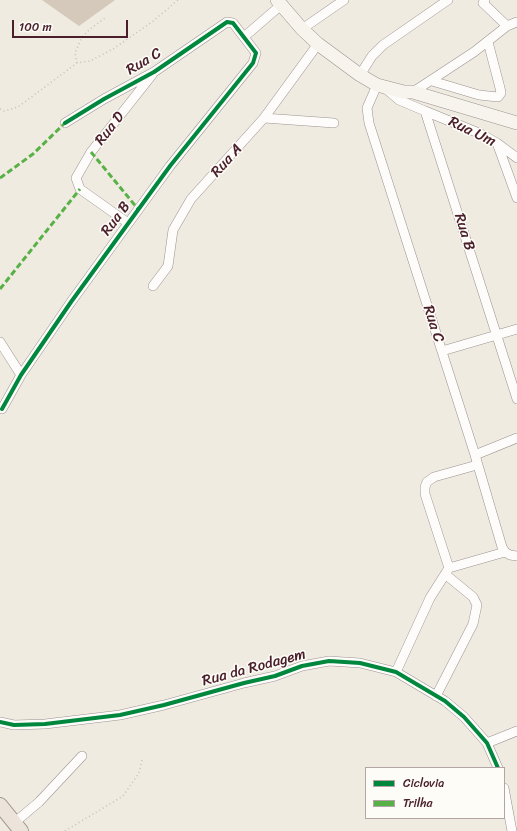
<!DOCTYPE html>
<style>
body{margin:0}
#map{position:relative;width:517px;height:831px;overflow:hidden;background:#efebe1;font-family:Sriracha,sans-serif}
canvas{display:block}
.legend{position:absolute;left:365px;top:767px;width:140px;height:52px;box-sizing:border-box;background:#fdfcf7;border:1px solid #b5a4a5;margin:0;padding:5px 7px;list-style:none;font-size:12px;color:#4a1f2b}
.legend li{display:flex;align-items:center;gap:8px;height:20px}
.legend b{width:20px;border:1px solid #b5a4a5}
.scale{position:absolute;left:12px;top:20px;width:116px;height:18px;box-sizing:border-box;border:2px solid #4a1f2b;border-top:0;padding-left:5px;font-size:12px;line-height:14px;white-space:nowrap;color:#4a1f2b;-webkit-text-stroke:3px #fdfcf7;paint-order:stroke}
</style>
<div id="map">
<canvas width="517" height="831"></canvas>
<ul class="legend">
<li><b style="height:5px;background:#00873e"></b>Ciclovia</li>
<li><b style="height:5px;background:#57b146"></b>Trilha</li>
</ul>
<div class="scale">100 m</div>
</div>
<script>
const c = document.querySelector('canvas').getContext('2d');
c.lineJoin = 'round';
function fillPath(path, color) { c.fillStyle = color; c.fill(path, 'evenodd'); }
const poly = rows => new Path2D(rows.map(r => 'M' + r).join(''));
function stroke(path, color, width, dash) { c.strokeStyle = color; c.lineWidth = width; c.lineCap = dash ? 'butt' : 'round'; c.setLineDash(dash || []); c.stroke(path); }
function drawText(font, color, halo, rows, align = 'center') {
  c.font = font + ' Sriracha,sans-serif'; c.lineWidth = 3; c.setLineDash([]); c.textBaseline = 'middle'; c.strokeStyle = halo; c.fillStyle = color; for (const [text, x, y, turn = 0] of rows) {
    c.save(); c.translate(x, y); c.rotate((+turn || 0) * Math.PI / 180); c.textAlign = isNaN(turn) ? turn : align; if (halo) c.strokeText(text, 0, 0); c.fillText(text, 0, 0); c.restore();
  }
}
fillPath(poly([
 [42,0,115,0,79,26]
]), '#d4c9ba');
const street = poly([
 [485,0,483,3,507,26],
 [302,29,344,0],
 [244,37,281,5],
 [360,75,372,56,383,45,448,0],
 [432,81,479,95,498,97,501,93,500,88,488,42],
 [377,85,367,108,369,123,475,455,502,547,505,552,510,555,517,556],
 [385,88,399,100,425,111,517,399],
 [413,92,474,52,507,26,517,22],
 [425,111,481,134,497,143,517,158],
 [264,118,334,123],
 [497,143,517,198],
 [128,223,80,189,76,178,91,152,152,75],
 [153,286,168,266,173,230,191,199,264,118,318,44],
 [0,342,21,375],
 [442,351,517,329],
 [2,409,21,375,71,302,170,166,253,63,256,53,233,23,227,22,154,72,104,99,65,123],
 [475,455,517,438],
 [449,568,425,494,425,487,427,482,434,477,477,465],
 [396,672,430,598,449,568,505,552],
 [436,696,473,624,477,605,473,597,445,574],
 [0,722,14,725,45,724,120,715,164,705,244,683,275,676,302,666,329,661,360,663,396,672,445,701,464,717,487,743,498,768],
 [487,743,517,731],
 [504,788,512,831],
 [14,823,39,802,82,756]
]);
const secondary = poly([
 [277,0,302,29,318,44,360,75,377,85,404,92,413,92,517,123]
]);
const primary = poly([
 [0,805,21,831]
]);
stroke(street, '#9c9290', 10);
stroke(secondary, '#9c9290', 14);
stroke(primary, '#9c9290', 16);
stroke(poly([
 [77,63,75,53,82,37,90,29,105,18],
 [0,109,4,111,18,107,77,63,90,61,113,49,152,22,178,0],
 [65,831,123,796,139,773,142,760]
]), '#c4bfbe', 1.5, [1, 3]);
stroke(street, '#fdfcfa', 9);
stroke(secondary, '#f7f3ed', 13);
stroke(primary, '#ece4da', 14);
stroke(poly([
 [91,152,138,209],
 [0,178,33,154,65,123],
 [0,289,80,189]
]), '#57b146', 3, [6, 3]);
stroke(poly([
 [2,409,21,375,71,302,170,166,253,63,256,53,233,23,227,22,154,72,104,99,65,123],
 [0,722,14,725,45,724,120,715,164,705,244,683,275,676,302,666,329,661,360,663,396,672,445,701,464,717,487,743,498,768]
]), '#00873e', 4);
drawText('15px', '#4a1f2b', '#fdfcf7', [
 ["Rua C",144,62,-31],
 ["Rua D",110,129,-52],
 ["Rua Um",472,132,26],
 ["Rua A",227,161,-48],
 ["Rua B",116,219,-54],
 ["Rua B",464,232,73],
 ["Rua C",433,324,72],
 ["Rua da Rodagem",254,668,-15]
]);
</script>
